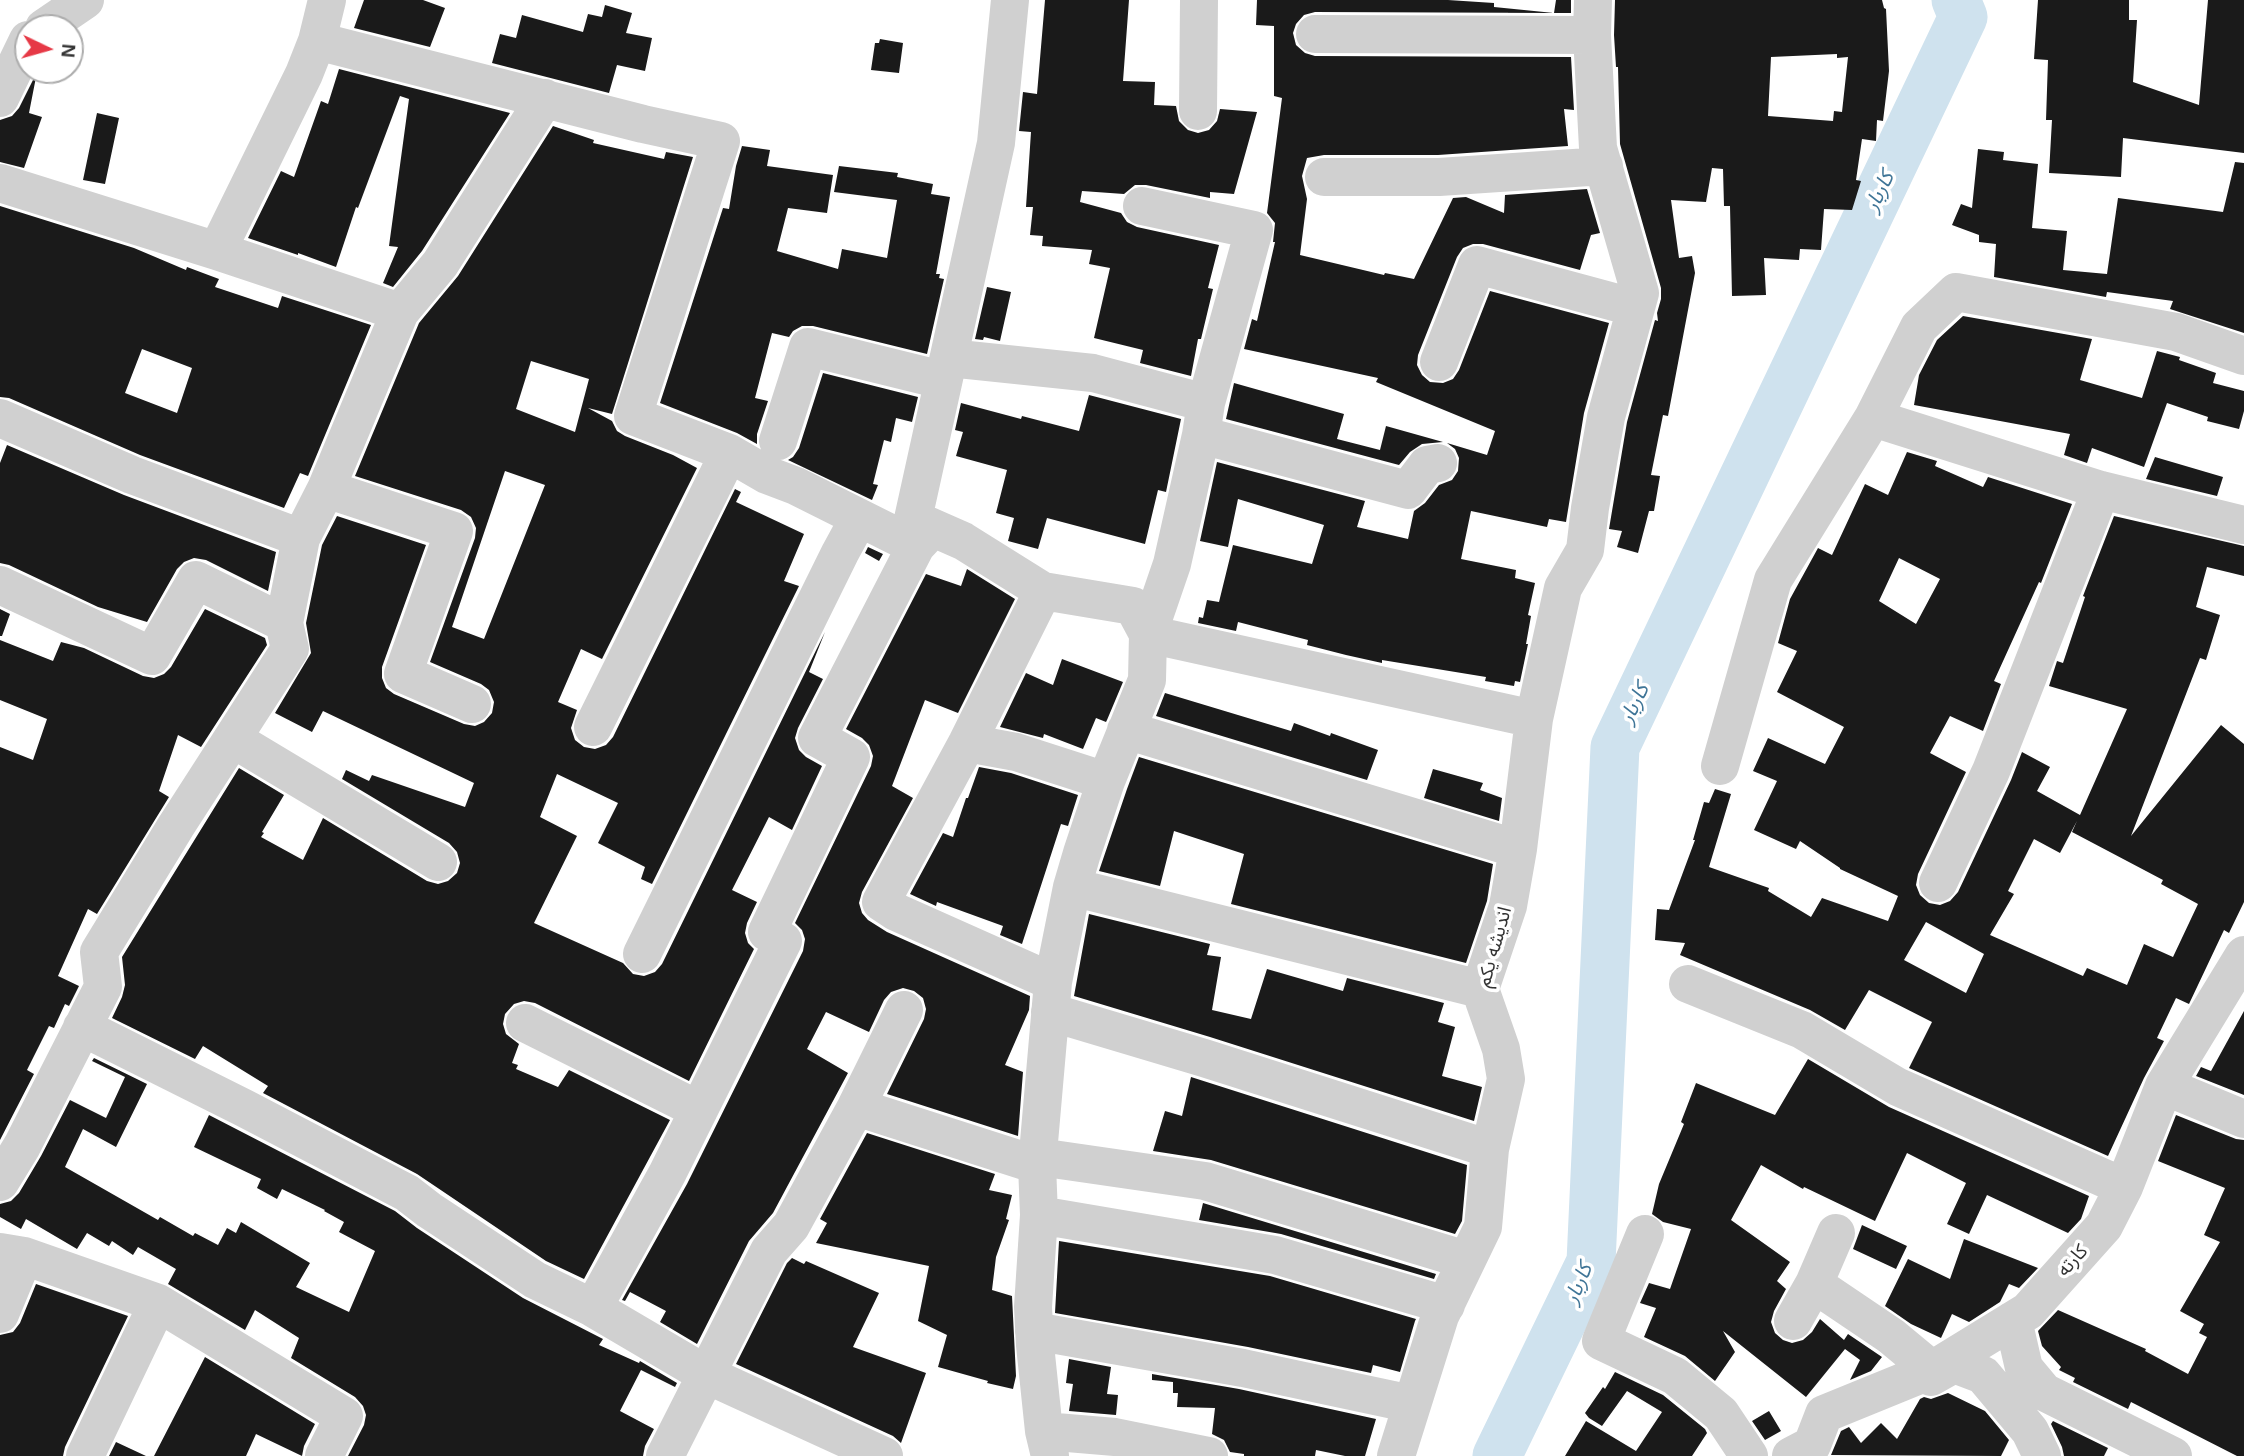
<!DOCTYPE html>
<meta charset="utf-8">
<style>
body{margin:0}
#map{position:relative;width:2244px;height:1456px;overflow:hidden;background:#fff;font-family:Helvetica,sans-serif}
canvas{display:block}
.north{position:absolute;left:14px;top:14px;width:70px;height:70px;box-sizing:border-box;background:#fff;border:2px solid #adadad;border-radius:50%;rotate:95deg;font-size:19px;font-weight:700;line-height:28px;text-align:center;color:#333}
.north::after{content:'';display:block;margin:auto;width:24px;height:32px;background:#e63946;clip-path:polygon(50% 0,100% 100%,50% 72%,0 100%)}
</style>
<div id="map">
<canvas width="2244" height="1456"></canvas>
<div class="north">N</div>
</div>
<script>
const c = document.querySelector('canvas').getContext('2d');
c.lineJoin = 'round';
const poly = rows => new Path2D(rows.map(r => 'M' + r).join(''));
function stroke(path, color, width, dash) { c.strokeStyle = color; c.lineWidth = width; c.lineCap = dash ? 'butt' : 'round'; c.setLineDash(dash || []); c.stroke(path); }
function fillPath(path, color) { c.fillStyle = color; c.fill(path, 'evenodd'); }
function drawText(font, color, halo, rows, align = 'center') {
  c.font = font + ' Helvetica,"Noto Sans Arabic",sans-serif'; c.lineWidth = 7; c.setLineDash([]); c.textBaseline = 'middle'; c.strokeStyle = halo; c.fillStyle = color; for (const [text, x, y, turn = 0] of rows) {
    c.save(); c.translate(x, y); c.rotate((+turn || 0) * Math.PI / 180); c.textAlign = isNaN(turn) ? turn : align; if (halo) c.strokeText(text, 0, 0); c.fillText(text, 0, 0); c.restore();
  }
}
stroke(poly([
 [1497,1456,1591,1262,1615,747,1963,17,1956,0]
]), '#cfe2ee', 49);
fillPath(poly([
 [364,0,423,0,445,8,430,47,354,28],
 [1045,0,1129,0,1123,81,1155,82,1154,105,1176,106,1179,121,1188,130,1198,133,1209,130,1217,121,1220,109,1257,112,1234,194,1210,192,1210,198,1146,185,1135,185,1124,194,1082,191,1080,202,1121,213,1127,222,1137,227,1219,245,1208,288,1213,289,1201,339,1198,339,1191,376,1140,363,1143,350,1094,338,1110,268,1089,264,1092,250,1042,246,1043,236,1030,235,1033,207,1026,207,1031,132,1019,131,1023,92,1037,94],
 [1257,0,1448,0,1494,3,1494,7,1554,13,1556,0,1571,0,1571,13,1315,12,1304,15,1296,24,1293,33,1296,45,1305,53,1315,56,1571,57,1574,110,1564,109,1568,146,1438,155,1324,155,1307,158,1302,176,1307,199,1300,255,1384,275,1385,273,1414,279,1453,198,1466,197,1504,213,1505,195,1587,189,1600,233,1591,235,1580,270,1483,244,1473,244,1463,248,1457,257,1418,355,1417,365,1422,375,1430,382,1443,383,1453,379,1459,370,1490,291,1609,323,1584,413,1566,522,1549,519,1547,527,1471,511,1461,559,1516,570,1515,578,1535,583,1528,615,1531,616,1526,644,1528,644,1520,682,1515,681,1514,686,1485,681,1486,677,1382,660,1382,663,1346,655,1307,645,1308,640,1238,622,1236,631,1198,623,1199,617,1203,618,1207,600,1219,602,1233,545,1312,564,1324,525,1238,499,1228,547,1200,541,1217,462,1365,501,1357,527,1408,539,1414,511,1425,503,1439,485,1452,480,1458,471,1459,458,1455,449,1447,443,1487,455,1495,431,1376,382,1378,378,1244,349,1252,319,1257,321,1275,242,1273,242,1275,223,1267,213,1282,98,1274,96,1274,26,1256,25],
 [1615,0,1882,0,1884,8,1886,9,1889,71,1883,121,1877,120,1876,141,1862,139,1856,180,1861,181,1852,210,1824,209,1821,250,1800,249,1799,260,1764,258,1766,295,1732,296,1730,206,1724,206,1723,169,1712,168,1706,202,1671,200,1679,258,1692,256,1695,273,1668,416,1663,415,1651,475,1660,476,1654,511,1649,511,1638,553,1617,547,1622,531,1609,529,1627,422,1655,320,1658,321,1657,313,1661,299,1661,288,1620,144,1618,67,1616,67,1614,35],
 [1837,54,1837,58,1848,57,1842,112,1834,111,1833,121,1768,116,1771,57],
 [2038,0,2129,0,2129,20,2137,20,2133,82,2199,105,2208,0,2244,0,2244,153,2123,138,2121,177,2049,173,2052,120,2046,120,2048,60,2034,59],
 [605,5,632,13,626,33,652,38,645,71,617,65,609,93,492,63,500,34,516,38,522,15,583,32,588,14,602,17],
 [880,39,903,43,899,73,871,70,875,43,879,43],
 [339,69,510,113,422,251,393,287,383,283,398,247,389,246,409,99,400,96,358,208,356,207,336,267,298,253,298,255,248,238,281,171,294,177,321,101,328,104],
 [37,72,29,113,42,117,24,168,0,162,0,120,12,116,19,108],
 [97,113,119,118,105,184,83,180],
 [553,126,594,140,593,143,664,159,666,152,693,157,612,414,588,408,612,421,617,431,625,436,673,455,697,468,602,659,581,649,558,702,577,710,571,728,575,740,584,747,595,749,606,745,613,737,735,489,741,492,736,502,804,534,784,581,799,586,652,884,641,879,645,867,598,843,618,803,557,774,540,817,577,836,534,923,623,963,633,974,644,976,655,972,662,964,825,632,809,672,823,679,798,728,795,738,799,750,806,757,822,766,792,830,769,817,732,890,757,902,747,923,745,933,748,943,754,949,689,1081,535,1003,524,1001,514,1004,505,1014,503,1024,506,1034,519,1044,512,1063,518,1065,516,1069,558,1087,569,1070,670,1120,584,1279,546,1261,417,1174,263,1093,268,1086,203,1046,195,1059,112,1018,122,997,125,985,122,957,239,768,284,795,262,832,264,833,261,837,303,860,323,818,427,881,438,884,448,881,457,873,460,863,457,852,449,843,342,779,346,770,369,781,372,775,465,807,474,783,323,711,312,732,275,713,311,653,306,623,322,545,337,516,426,545,382,667,382,678,386,688,394,694,464,724,475,726,484,722,492,713,494,702,489,690,481,684,430,662,475,538,476,528,471,517,461,510,355,476,419,323,458,276],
 [531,361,589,379,575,432,516,409],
 [505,471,545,485,484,639,452,627],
 [742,146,770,150,767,166,833,175,827,213,788,208,777,251,838,269,842,249,887,258,897,200,834,192,839,166,898,173,897,177,933,184,931,194,950,197,936,274,940,274,939,278,944,279,927,354,813,326,802,326,793,331,789,337,772,333,755,398,768,401,757,434,757,444,737,433,660,403,723,208,729,209,736,166],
 [1978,149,2004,152,2003,160,2038,164,2032,228,2067,231,2063,270,2107,274,2118,198,2223,212,2235,162,2244,163,2244,333,2170,309,2173,301,2107,292,2106,297,1994,277,1996,244,1979,242,1979,235,1952,225,1961,204,1972,208],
 [0,206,134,248,186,270,187,267,219,279,215,287,278,308,282,296,371,325,308,476,300,473,284,508,140,455,9,398,0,397],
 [142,349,192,368,177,413,125,393],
 [987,287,1011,292,1000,341,984,337,983,340,975,339],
 [1963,316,2092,339,2080,380,2142,398,2157,351,2180,357,2179,360,2216,373,2213,383,2244,391,2244,411,2239,429,2207,421,2208,417,2167,403,2144,467,2092,448,2087,463,2064,455,2070,434,1914,405,1919,375,1937,340],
 [823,373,918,397,912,422,896,418,891,442,884,440,873,484,878,485,872,500,788,460,793,457,799,448],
 [1234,383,1344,414,1337,439,1380,450,1386,426,1443,442,1422,444,1410,452,1399,465,1226,419],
 [1089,395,1181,419,1166,492,1158,490,1145,544,1047,518,1038,549,1008,541,1014,518,996,513,1007,470,956,456,963,432,955,430,961,403,1021,419,1022,416,1079,431],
 [7,445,124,495,276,552,268,591,206,560,194,558,184,562,177,569,147,622,98,607,9,565,0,563,0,463],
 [1907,452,1937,461,1935,466,1983,487,1988,477,2072,504,2041,583,2039,582,1994,681,2001,684,1983,731,1950,716,1930,753,1966,772,1918,874,1916,885,1920,895,1929,903,1940,905,1950,901,1958,892,2011,780,2022,752,2050,767,2037,791,2080,815,2127,709,2049,686,2057,661,2063,663,2085,597,2083,596,2114,516,2244,546,2244,576,2207,567,2196,607,2220,615,2206,660,2200,658,2131,836,2221,725,2244,744,2244,902,2229,933,2224,930,2189,1004,2176,998,2157,1038,2164,1041,2144,1078,2108,1156,1909,1068,1932,1022,1869,990,1845,1030,1810,1010,1680,955,1685,943,1655,940,1657,909,1669,910,1695,840,1693,840,1704,802,1709,803,1715,789,1731,794,1709,867,1769,888,1768,891,1811,917,1822,898,1888,921,1898,896,1840,869,1840,868,1800,841,1796,849,1754,830,1777,781,1753,771,1768,738,1825,764,1844,727,1777,692,1797,651,1778,643,1790,599,1818,548,1832,555,1865,484,1888,495],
 [1899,558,1940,579,1916,624,1879,601],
 [2077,821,2072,832,2163,880,2161,884,2198,904,2173,957,2144,944,2127,985,2087,968,2083,976,1990,935,2014,894,2008,891,2034,839,2060,853],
 [1926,922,1984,954,1966,993,1904,960],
 [2155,457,2223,477,2217,496,2146,479],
 [868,547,883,554,879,561,865,553],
 [967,569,1015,599,958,713,925,700,892,786,913,798,862,892,859,903,862,913,868,920,887,932,1030,996,1029,1010,1005,1065,1023,1072,1018,1136,887,1094,924,1019,926,1009,923,998,914,991,903,988,891,992,884,1000,869,1032,826,1012,807,1049,848,1073,773,1213,749,1241,697,1344,660,1322,666,1311,630,1292,625,1301,622,1300,687,1184,803,951,805,939,802,930,795,923,871,766,873,756,869,745,862,738,846,729,926,574,961,586],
 [0,609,10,614,2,636,0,636],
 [205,609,265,638,267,645,201,747,178,735,159,791,169,797,97,914,88,909,58,976,79,986,69,1006,65,1004,54,1028,49,1026,27,1070,34,1074,0,1140,0,747,33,760,47,719,0,700,0,640,53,661,61,642,84,648,143,676,154,678,164,674,171,667],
 [1062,659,1123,682,1107,720,1106,722,1096,718,1083,749,1044,734,1043,738,1000,727,1026,673,1053,685],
 [1165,693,1291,731,1294,723,1330,736,1331,733,1378,750,1367,780,1156,716],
 [1139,757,1493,864,1487,901,1466,963,1231,904,1244,854,1174,831,1160,886,1099,871,1127,789],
 [979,767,1011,773,1078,795,1068,826,1061,824,1022,944,1000,935,1003,926,937,902,936,906,910,894,943,833,953,837,966,798,968,798],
 [1433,769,1483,783,1480,790,1502,798,1499,821,1424,798],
 [1089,914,1210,944,1207,955,1221,957,1212,1010,1251,1019,1267,969,1343,991,1347,978,1444,1003,1438,1022,1455,1027,1442,1076,1482,1087,1474,1121,1210,1037,1074,996],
 [2244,1011,2244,1095,2196,1076,2201,1067,2211,1071],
 [94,1058,147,1084,116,1147,83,1129,65,1167,158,1220,160,1217,193,1236,195,1233,218,1245,227,1228,236,1233,241,1222,310,1263,296,1287,349,1312,375,1251,339,1232,344,1222,324,1211,325,1210,282,1189,277,1199,257,1188,261,1179,194,1147,209,1115,395,1211,417,1228,523,1298,603,1339,599,1345,639,1363,640,1361,677,1383,675,1387,641,1370,620,1411,654,1429,645,1446,643,1456,348,1456,364,1425,366,1415,363,1406,355,1397,291,1358,299,1338,255,1310,245,1330,168,1284,176,1269,138,1247,133,1255,112,1241,109,1246,87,1233,77,1249,26,1219,21,1229,0,1217,0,1204,11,1201,19,1193,41,1156,70,1100,106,1118,125,1077,92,1061],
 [1808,1059,1889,1107,2089,1196,2081,1219,2068,1233,1987,1195,1969,1234,1947,1224,1966,1183,1907,1153,1875,1221,1804,1187,1803,1189,1761,1165,1731,1220,1790,1262,1777,1281,1786,1289,1774,1311,1771,1322,1775,1333,1783,1340,1792,1343,1803,1340,1812,1332,1820,1319,1844,1340,1848,1334,1882,1357,1871,1371,1850,1380,1860,1360,1845,1349,1806,1397,1723,1331,1735,1352,1715,1381,1685,1356,1644,1337,1656,1308,1640,1303,1649,1283,1670,1289,1691,1229,1663,1222,1652,1214,1659,1184,1684,1124,1681,1122,1696,1083,1775,1115],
 [1191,1077,1467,1165,1462,1221,1455,1234,1211,1160,1153,1151,1165,1111,1182,1116],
 [2176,1115,2236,1139,2244,1140,2244,1456,2237,1456,2131,1402,2128,1409,2073,1382,2075,1378,2059,1370,2061,1367,2042,1346,2038,1331,2058,1310,2146,1349,2145,1351,2188,1374,2207,1337,2199,1333,2204,1324,2180,1311,2220,1242,2204,1235,2225,1188,2158,1161],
 [867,1133,995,1174,989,1190,1012,1195,1006,1219,1009,1220,996,1257,992,1290,1012,1296,1016,1376,1013,1389,987,1383,988,1381,938,1367,947,1335,918,1321,929,1266,816,1243,827,1223,820,1219],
 [1203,1203,1436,1274,1434,1279,1281,1234,1199,1220],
 [1862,1225,1907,1246,1896,1269,1853,1249],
 [1964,1239,2038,1268,2019,1288,2009,1284,2000,1302,1969,1322,1952,1314,1941,1338,1911,1324,1885,1306,1908,1259,1950,1279],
 [1059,1241,1270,1276,1416,1319,1415,1321,1400,1372,1373,1365,1371,1373,1248,1347,1055,1313],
 [792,1258,804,1264,806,1261,879,1293,853,1347,926,1373,901,1443,893,1436,736,1364,787,1263],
 [36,1284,128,1316,65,1447,63,1456,0,1456,0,1335,13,1332,20,1323],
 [205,1357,315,1424,304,1446,302,1456,256,1434,246,1456,154,1456],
 [1069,1359,1111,1367,1107,1394,1118,1395,1116,1415,1069,1411,1073,1384,1066,1383],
 [1615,1372,1663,1395,1705,1429,1707,1433,1692,1456,1565,1456,1586,1421,1636,1451,1662,1412,1627,1391,1602,1426,1589,1418,1585,1413,1603,1387,1605,1389],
 [1152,1374,1239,1389,1376,1419,1365,1456,1345,1456,1316,1450,1315,1456,1244,1456,1244,1454,1230,1452,1224,1440,1212,1434,1215,1408,1177,1407,1178,1393,1173,1393,1173,1382,1152,1380],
 [1948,1393,1985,1411,2009,1440,2001,1456,1831,1455,1841,1431,1849,1427,1861,1443,1881,1423,1897,1439,1920,1399,1924,1397,1931,1399],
 [1769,1411,1781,1431,1765,1440,1752,1421],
 [2053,1421,2108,1448,2104,1456,2064,1456,2062,1447,2051,1424],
 [116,1442,146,1456,109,1456]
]), '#1a1a1a');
stroke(poly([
 [1010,0,996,143,913,519,963,541,1043,591,1133,606,1148,634,1147,680,1106,781,1082,853,1072,887,1053,982,1037,1165,1039,1215,1033,1307,1035,1345,1044,1431,1050,1456],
 [44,28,85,0],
 [1315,34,1592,35],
 [317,41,643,124,721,141,633,416,729,453,767,475,796,486,916,546,932,529],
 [0,98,28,40],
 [1198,111,1199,0],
 [1324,177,1439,177,1604,166],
 [0,183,217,251,400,312],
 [1142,206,1254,230,1206,403,1201,435,1172,564,1148,634,1534,719],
 [217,251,304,74,317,41,327,0],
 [949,358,1093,373,1206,403],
 [1439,362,1477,265,1636,308],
 [0,418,132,475,301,538],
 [1873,418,2101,490,2244,525],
 [1201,435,1408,490,1427,465,1438,463],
 [778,441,808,347,942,380],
 [326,489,454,531,403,674,472,704],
 [0,585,152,656,196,580,284,623],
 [1043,591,967,743,881,902,896,912,1053,982],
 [593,727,729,453],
 [1126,730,1518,849],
 [233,739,438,862],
 [967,743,1016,752,1106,781],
 [1720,766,1773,580,1873,418,1919,327,1956,292,2176,332,2244,356],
 [1938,883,1991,771,2101,490],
 [1072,887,1480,989],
 [642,954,840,553,859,518],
 [1688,984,1802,1030,1898,1087,2124,1187],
 [1050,1012,1204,1058,1490,1149],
 [525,1023,699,1110],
 [82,1027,244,1108,407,1193,429,1210,535,1280,593,1308,707,1375,884,1456],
 [2164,1086,2244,1119],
 [856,1107,1037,1165],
 [1039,1157,1205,1181,1466,1260],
 [0,1182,22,1146,103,987,99,952,176,826,290,649,284,623,301,538,326,489,400,312,440,264,545,98],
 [1039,1215,1275,1255,1446,1305],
 [1645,1234,1601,1341,1675,1376,1721,1414,1749,1456],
 [0,1252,24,1256,158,1303,344,1416,324,1456],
 [1814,1284,1891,1336,1932,1370],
 [593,1308,667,1174,783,941,767,932,851,757,817,738,916,546],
 [0,1314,24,1256],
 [2013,1320,2024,1368,2044,1392,2173,1456],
 [1793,1321,1814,1284,1836,1233],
 [1034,1331,1243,1368,1412,1404],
 [1931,1377,1954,1364,1983,1375,2030,1431,2042,1456],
 [1044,1431,1115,1437,1209,1456],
 [85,1456,158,1303],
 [665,1456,769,1251,791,1226,856,1107,904,1010],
 [1396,1456,1440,1316,1483,1227,1490,1149,1506,1079,1501,1049,1480,989,1508,906,1518,849,1534,719,1563,588,1585,550,1590,508,1606,417,1640,293,1598,148,1592,35,1593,0],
 [1791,1456,1812,1445,1824,1414,1932,1370,2028,1311,2104,1226,2124,1187,2164,1086,2244,955]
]), '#d0d0d0', 38);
drawText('19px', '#333', '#fff', [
 ["اندیشه یکم",1495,947,-74],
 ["کارته",2073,1261,-48]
]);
drawText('italic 21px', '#3f7597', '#fff', [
 ["کاربار",1880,192,-64],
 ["کاربار",1635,704,-64],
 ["کاربار",1579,1284,-67]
]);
</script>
